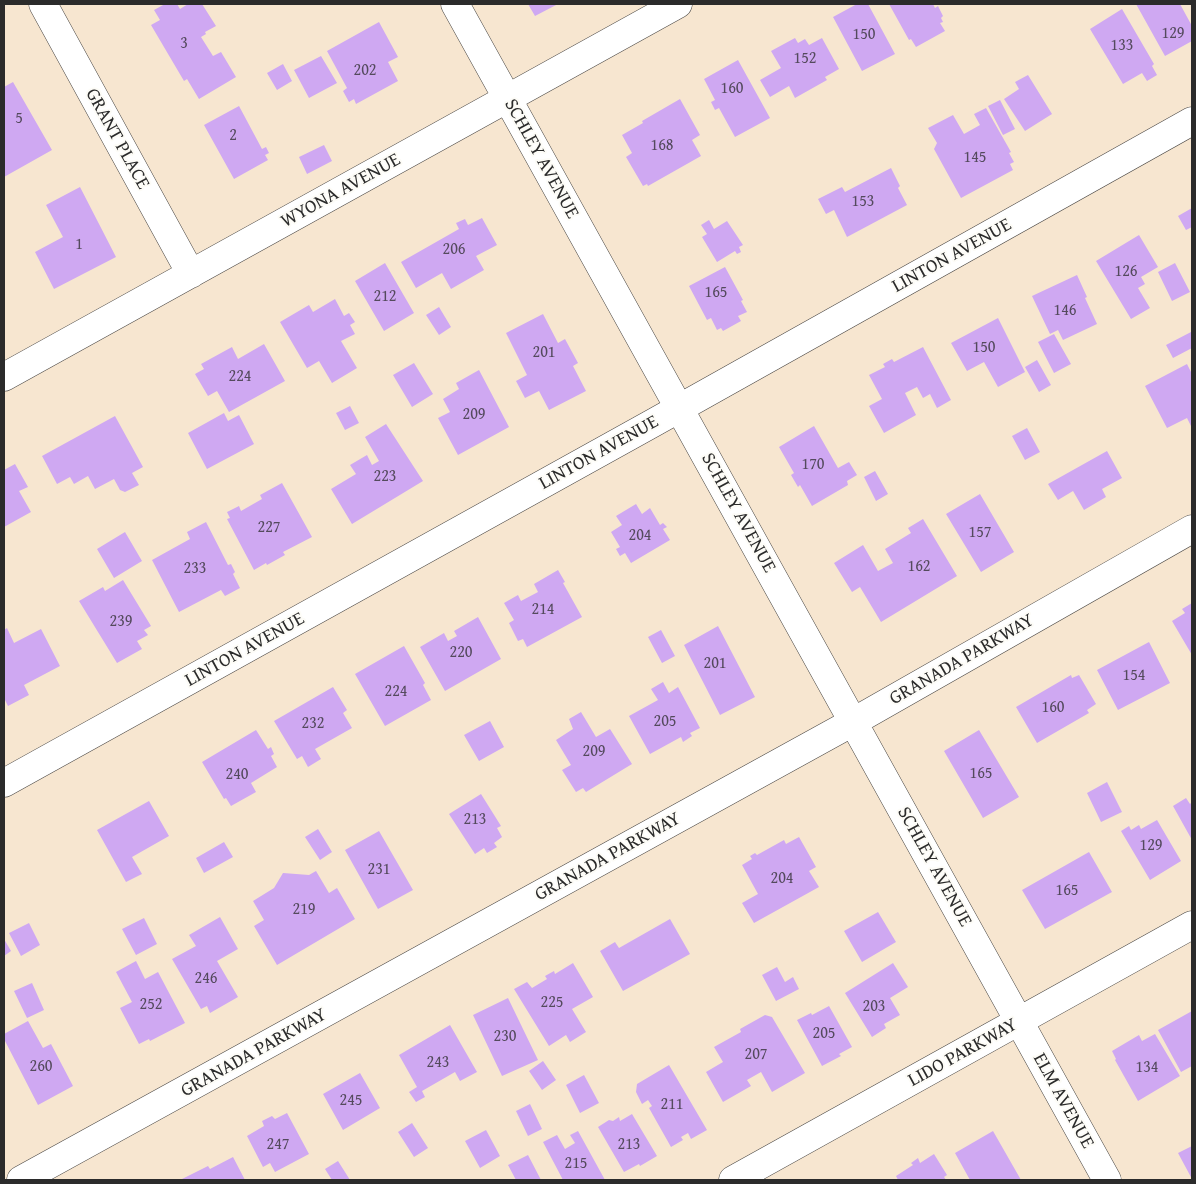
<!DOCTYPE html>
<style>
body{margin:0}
#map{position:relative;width:1196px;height:1184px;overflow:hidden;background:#f7e6d0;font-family:"Gentium Book Plus",serif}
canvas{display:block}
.frame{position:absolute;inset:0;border:5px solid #2b2b2b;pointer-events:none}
</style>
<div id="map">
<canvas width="1196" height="1184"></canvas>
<div class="frame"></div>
</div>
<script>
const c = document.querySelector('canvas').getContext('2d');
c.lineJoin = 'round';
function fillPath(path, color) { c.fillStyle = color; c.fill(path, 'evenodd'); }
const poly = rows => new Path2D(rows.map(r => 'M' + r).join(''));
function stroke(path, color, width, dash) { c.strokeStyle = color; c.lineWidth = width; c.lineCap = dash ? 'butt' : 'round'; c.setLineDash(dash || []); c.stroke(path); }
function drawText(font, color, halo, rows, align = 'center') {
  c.font = font + ' "Gentium Book Plus",serif'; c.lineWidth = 4; c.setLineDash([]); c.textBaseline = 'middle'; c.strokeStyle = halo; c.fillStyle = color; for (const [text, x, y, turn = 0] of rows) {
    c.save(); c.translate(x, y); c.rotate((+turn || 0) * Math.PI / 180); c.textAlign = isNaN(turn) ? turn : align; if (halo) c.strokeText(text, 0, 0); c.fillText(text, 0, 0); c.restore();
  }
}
fillPath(poly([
 [165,4,177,4,180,9,188,4,202,4,216,26,205,32,206,34,201,37,213,56,221,52,236,77,199,99,187,79,184,81,151,25,160,20,154,10],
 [528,4,558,4,535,16],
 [857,4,868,4,895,54,862,71,833,17],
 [889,4,933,4,935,8,938,6,943,16,941,18,943,22,940,23,945,31,916,47,911,39,909,40],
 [1136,4,1180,4,1192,26,1192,41,1165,56],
 [1122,9,1154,64,1152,66,1157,75,1147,81,1142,73,1123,84,1090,29],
 [379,22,398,57,388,62,398,81,356,104,354,99,349,102,343,91,347,88,327,51],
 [795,38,798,43,805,39,809,45,822,38,839,69,825,77,827,80,795,98,789,86,770,97,760,80,781,68,771,51],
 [321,56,337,83,309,98,294,70],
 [738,60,770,118,735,137,719,108,715,110,711,102,715,100,704,79],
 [283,64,292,81,277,90,267,73],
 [1028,75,1052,114,1025,131,1004,99,1019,89,1015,82],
 [13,82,52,150,4,177,4,87],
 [680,99,700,135,692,140,701,156,648,186,647,184,643,186,626,157,632,153,622,135,643,123,642,121],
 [1000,100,1015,129,1003,135,988,106],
 [239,106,262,149,266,147,269,153,265,155,268,160,234,179,204,125],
 [986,108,1011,152,1009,153,1014,162,1010,164,1013,170,961,198,934,149,937,143,928,128,953,115,964,134,980,125,974,114],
 [324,145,332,161,307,174,299,157],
 [891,168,900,186,898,188,907,205,847,237,834,210,826,214,818,199,842,187,845,192],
 [80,187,116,257,54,289,35,252,63,237,46,205],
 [1192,208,1192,227,1186,230,1178,216],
 [482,218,497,245,476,256,484,270,451,289,442,273,416,288,401,262,459,229,456,223,465,219,468,225],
 [709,220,714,229,727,221,743,245,739,247,741,252,737,254,735,251,717,262,702,237,707,234,701,225],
 [1139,235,1158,267,1141,277,1145,284,1138,288,1150,308,1131,319,1096,261],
 [385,263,414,313,384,331,355,281],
 [1175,263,1190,292,1172,301,1158,272],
 [725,267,743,300,741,301,747,312,738,316,741,321,723,331,721,328,717,330,711,318,707,320,689,286],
 [1077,275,1087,297,1085,298,1097,324,1063,340,1058,330,1050,334,1032,296],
 [335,299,344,316,349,313,355,322,350,325,355,334,341,341,357,368,332,383,319,361,307,368,280,322,309,305,313,312],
 [439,307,451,327,439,335,426,315],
 [543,314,558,343,565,339,578,363,573,366,586,391,549,410,539,391,525,398,516,381,527,375,506,333],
 [998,318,1025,372,998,387,984,362,967,371,951,343],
 [1191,332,1192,348,1173,358,1166,345],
 [1054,334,1071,364,1054,373,1038,342],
 [264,344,285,381,229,412,217,391,208,396,195,374,204,369,201,364,232,347,238,359],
 [923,347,951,400,937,408,930,394,923,398,917,387,905,393,916,415,884,433,869,406,882,399,869,375,885,367,883,364,892,359,894,362],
 [1037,360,1051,385,1039,392,1025,367],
 [414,363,433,394,412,407,393,375],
 [1187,364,1192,374,1192,428,1187,418,1167,428,1145,386],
 [479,370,509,427,458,455,438,418,450,412,443,399,459,389,456,383],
 [350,406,359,423,345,430,336,413],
 [224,413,228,421,239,415,254,444,207,469,188,433],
 [115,416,143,467,132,473,139,485,125,492,120,490,114,479,95,489,88,476,74,484,70,477,57,484,42,456],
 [386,424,423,481,352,524,331,489,356,474,350,465,367,455,372,465,379,461,365,437],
 [814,426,838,468,849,462,857,475,847,481,848,485,812,506,800,485,798,487,791,475,794,473,779,447],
 [1027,428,1040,452,1025,460,1012,436],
 [1107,451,1122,478,1102,489,1106,497,1084,510,1073,491,1058,500,1048,484],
 [15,464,28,487,19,491,31,512,4,527,4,470],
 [875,471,888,494,876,501,864,477],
 [282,483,312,537,283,552,285,555,267,565,266,563,254,570,227,519,230,518,227,512,239,506,241,511,262,499,260,495],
 [980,494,1014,552,981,572,946,514],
 [636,504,642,514,650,508,660,525,663,523,667,527,663,529,670,540,631,563,625,553,620,556,616,549,620,547,611,532,622,525,616,516],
 [923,519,957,576,881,622,860,587,852,592,834,563,863,545,878,571,893,563,885,549,911,533,908,528],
 [206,522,228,565,231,564,235,572,233,574,240,588,225,596,221,590,179,612,152,560,190,539,187,532],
 [125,532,142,561,114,578,97,549],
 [558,570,565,582,563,583,582,617,527,647,523,639,518,641,509,623,514,620,504,603,518,595,521,601,538,592,534,584],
 [123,580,151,626,144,630,148,635,137,641,142,649,117,663,79,601,103,587,105,591],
 [1192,603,1192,655,1172,621,1185,613,1182,609],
 [478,617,501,659,445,691,420,647,444,633,448,641,457,636,454,631],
 [718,626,755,697,720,715,684,645],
 [7,628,14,643,41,629,60,666,24,685,29,695,8,706,4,698,4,630],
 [661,630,675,656,662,663,648,637],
 [1149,642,1170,683,1118,710,1097,670],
 [404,646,425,683,423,685,431,700,385,726,355,674],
 [1071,675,1072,678,1079,675,1096,704,1087,710,1089,713,1037,743,1016,707],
 [663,682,669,693,678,687,700,728,690,733,692,736,683,742,681,737,650,754,629,716,658,700,651,689],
 [333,687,347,710,343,713,352,728,315,749,321,759,308,767,302,756,297,759,274,721],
 [581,712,596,737,610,729,632,764,586,792,583,788,576,792,562,770,571,765,556,740,573,729,569,719],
 [490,721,504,747,479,761,464,735],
 [256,730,268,749,271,747,274,754,271,756,277,767,251,783,256,792,231,806,226,798,224,799,202,762],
 [979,730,1019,797,983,818,944,751],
 [1107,782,1122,812,1101,822,1087,793],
 [481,794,501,826,497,828,502,837,494,843,497,847,487,853,484,848,475,854,449,814],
 [1186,798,1190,804,1192,802,1192,840,1173,806],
 [149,801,169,836,132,857,142,874,126,882,97,830],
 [1157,820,1181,861,1150,880,1121,831,1129,826,1131,830,1139,825,1141,829],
 [318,829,332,852,320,860,305,837],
 [379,831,413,890,378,909,345,850],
 [799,837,816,867,809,871,819,887,754,923,742,903,758,894,742,865,752,859,750,856,755,853,757,855,784,840,786,844],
 [224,842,233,857,204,873,196,858],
 [1089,852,1112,892,1045,929,1022,890],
 [316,871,329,893,337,888,355,919,277,965,254,926,264,920,253,901,274,888,283,873,309,875],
 [878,912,896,942,862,962,844,931],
 [220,917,238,949,217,961,238,997,210,1013,207,1006,201,1009,172,959,196,946,189,935],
 [144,918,157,944,136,955,122,929],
 [670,919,690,954,623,991,600,951,615,942,619,948],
 [29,923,40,945,21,956,9,933],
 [4,939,11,951,4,956],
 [136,961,145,979,158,972,185,1023,150,1041,149,1039,139,1044,120,1008,132,1002,116,972],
 [573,963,593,997,572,1009,586,1032,570,1042,566,1035,549,1046,514,989,527,982,532,988,547,979,545,976,554,971,555,974],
 [893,963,908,987,890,998,900,1015,884,1024,886,1028,872,1037,845,993],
 [777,967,785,982,793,977,799,989,776,1001,762,975],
 [32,983,44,1010,27,1018,14,991],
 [508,998,538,1060,502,1076,473,1015],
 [829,1006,852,1047,839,1054,841,1056,822,1066,797,1020,811,1013,812,1015],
 [1192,1011,1192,1066,1181,1072,1158,1030],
 [765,1015,772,1017,805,1073,772,1092,761,1072,747,1080,751,1086,723,1102,706,1072,723,1062,714,1047,741,1032,740,1029],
 [28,1021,43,1048,51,1044,73,1086,38,1105,4,1039,4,1034],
 [450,1025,477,1072,460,1081,455,1072,422,1091,425,1097,416,1102,409,1092,417,1087,399,1055],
 [1155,1034,1180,1076,1138,1101,1115,1060,1116,1059,1112,1051,1139,1035,1142,1041],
 [543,1061,556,1080,542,1090,529,1071],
 [669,1065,707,1130,691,1139,688,1133,681,1137,683,1140,671,1147,649,1108,652,1106,648,1100,642,1104,636,1092,637,1084],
 [360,1073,380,1108,343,1130,323,1094],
 [584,1075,599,1103,580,1113,566,1085],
 [530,1104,542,1129,528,1136,516,1111],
 [287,1113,309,1154,275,1172,270,1163,263,1167,247,1136,264,1126,262,1121,272,1116,275,1119],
 [632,1114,657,1156,640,1166,639,1164,624,1172,598,1127,609,1120,613,1121,619,1117,620,1121],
 [412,1123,428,1148,414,1157,398,1132],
 [486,1130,500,1156,480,1168,465,1141],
 [578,1131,605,1180,563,1180,543,1142,557,1135,565,1149,575,1143,570,1135],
 [993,1131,1021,1180,970,1180,955,1153],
 [1192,1146,1192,1179,1178,1153],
 [934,1154,947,1175,944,1177,946,1180,898,1180,896,1176,913,1165,911,1163,918,1158,920,1163],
 [528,1155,541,1180,516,1180,508,1165],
 [233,1157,245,1180,180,1180,208,1166,210,1169],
 [338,1161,350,1180,332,1180,325,1169]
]), '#cfa8f2');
const minor = poly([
 [43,4,191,274],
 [455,4,1107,1180],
 [4,377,678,4],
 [4,783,653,423,1192,121],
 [21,1180,853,722,1192,529],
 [733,1180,1192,925]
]);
stroke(minor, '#4a4744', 29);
stroke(minor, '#fff', 28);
drawText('16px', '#544a5d', null, [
 ["129",1173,34],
 ["150",864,35],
 ["3",184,44],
 ["133",1122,46],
 ["152",805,59],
 ["202",365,71],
 ["160",732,89],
 ["5",19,119],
 ["2",233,136],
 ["168",662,146],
 ["145",975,158],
 ["153",863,202],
 ["1",79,245],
 ["206",454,250],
 ["126",1126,272],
 ["165",716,293],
 ["212",385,297],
 ["146",1065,311],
 ["150",984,348],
 ["201",544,353],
 ["224",240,377],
 ["209",474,415],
 ["170",813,465],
 ["223",385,477],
 ["227",269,528],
 ["157",980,533],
 ["204",640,536],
 ["162",919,567],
 ["233",195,569],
 ["214",543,610],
 ["239",121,622],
 ["220",461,653],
 ["201",715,664],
 ["154",1134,676],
 ["224",396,692],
 ["160",1053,708],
 ["205",665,722],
 ["232",313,724],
 ["209",594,752],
 ["165",981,774],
 ["240",237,775],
 ["213",475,820],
 ["129",1151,846],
 ["231",379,870],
 ["204",782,879],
 ["165",1067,891],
 ["219",304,910],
 ["246",206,979],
 ["225",552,1003],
 ["252",151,1005],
 ["203",874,1007],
 ["205",824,1034],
 ["230",505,1037],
 ["207",756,1055],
 ["243",438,1063],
 ["260",41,1067],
 ["134",1147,1068],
 ["245",351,1101],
 ["211",672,1105],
 ["247",278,1145],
 ["213",629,1145],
 ["215",576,1164]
]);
drawText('19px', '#2b2b2b', '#fdfcf7', [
 ["GRANT PLACE",117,139,61],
 ["SCHLEY AVENUE",541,159,61],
 ["WYONA AVENUE",341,191,-29],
 ["LINTON AVENUE",952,256,-29],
 ["LINTON AVENUE",599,453,-29],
 ["SCHLEY AVENUE",738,513,61],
 ["LINTON AVENUE",245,650,-29],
 ["GRANADA PARKWAY",962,660,-30],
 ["GRANADA PARKWAY",608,857,-29],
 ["SCHLEY AVENUE",934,867,61],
 ["GRANADA PARKWAY",254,1053,-29],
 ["LIDO PARKWAY",963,1053,-29],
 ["ELM AVENUE",1063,1101,61]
]);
</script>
